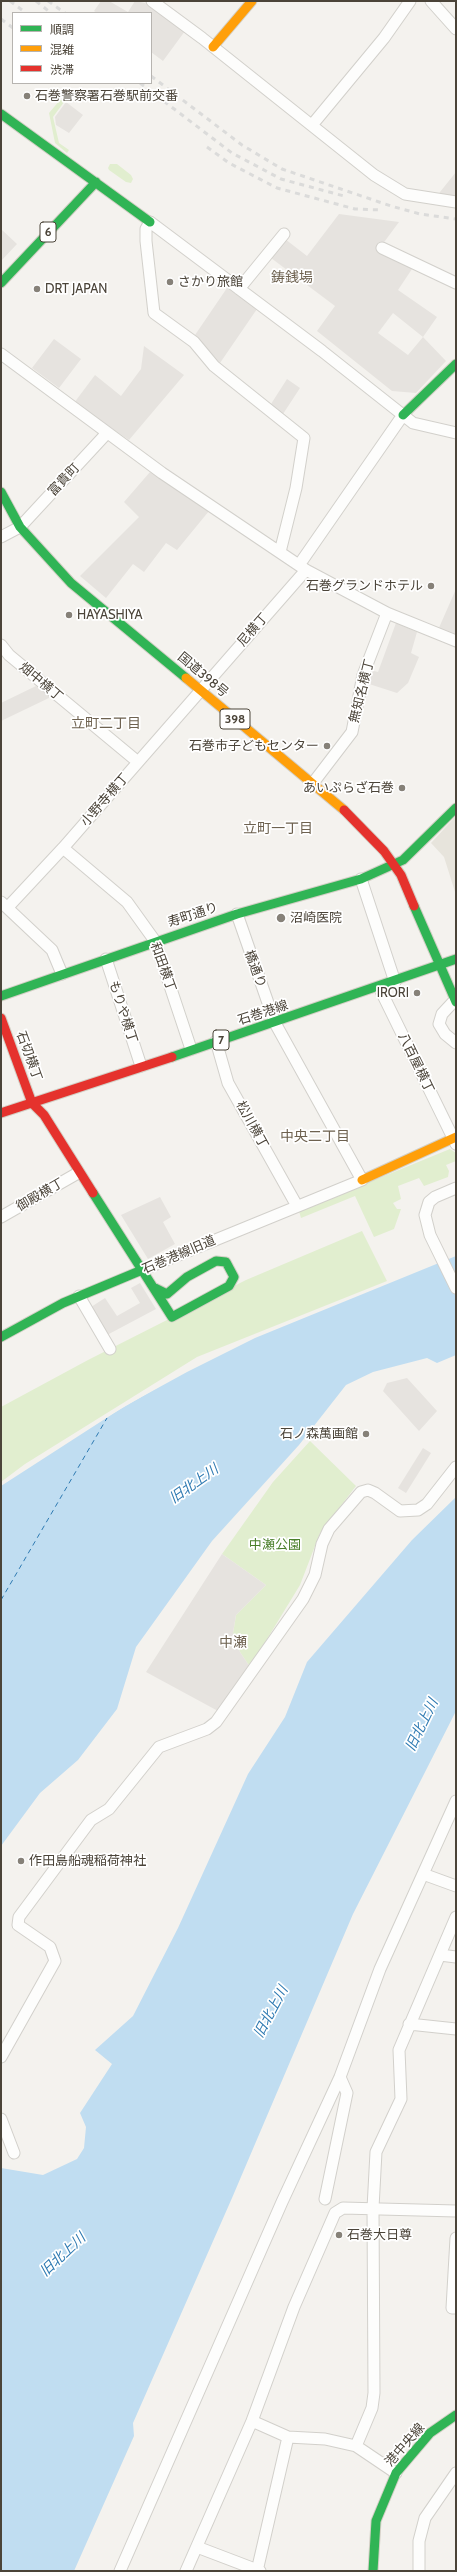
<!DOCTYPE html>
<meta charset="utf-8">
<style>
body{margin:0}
#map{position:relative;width:457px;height:2572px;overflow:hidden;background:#f4f2ee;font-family:Cabin,"Noto Sans JP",sans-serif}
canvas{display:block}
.frame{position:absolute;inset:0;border:2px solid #4b4439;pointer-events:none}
.legend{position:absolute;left:12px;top:12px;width:140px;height:72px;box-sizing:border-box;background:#fff;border:1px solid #b7b4b0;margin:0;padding:5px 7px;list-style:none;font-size:12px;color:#4b4439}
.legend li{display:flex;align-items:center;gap:8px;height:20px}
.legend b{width:20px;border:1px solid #b7b4b0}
</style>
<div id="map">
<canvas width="457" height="2572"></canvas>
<div class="frame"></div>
<ul class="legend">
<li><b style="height:5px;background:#30b455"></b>順調</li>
<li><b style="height:5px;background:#ff9f0a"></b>混雑</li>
<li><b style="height:5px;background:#e5322d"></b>渋滞</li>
</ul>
</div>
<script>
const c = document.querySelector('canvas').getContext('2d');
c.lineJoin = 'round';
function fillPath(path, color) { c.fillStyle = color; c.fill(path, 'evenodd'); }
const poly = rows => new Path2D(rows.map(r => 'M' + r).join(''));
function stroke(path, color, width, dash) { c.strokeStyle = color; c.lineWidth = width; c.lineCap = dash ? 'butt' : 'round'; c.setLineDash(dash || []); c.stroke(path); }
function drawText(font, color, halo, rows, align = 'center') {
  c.font = font + ' Cabin,"Noto Sans JP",sans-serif'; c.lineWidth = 3.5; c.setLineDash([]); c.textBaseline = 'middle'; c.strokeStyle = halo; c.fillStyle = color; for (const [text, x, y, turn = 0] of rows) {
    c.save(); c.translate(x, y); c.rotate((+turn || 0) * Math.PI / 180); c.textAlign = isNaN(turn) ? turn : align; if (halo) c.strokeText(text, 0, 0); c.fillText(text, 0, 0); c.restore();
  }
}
fillPath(poly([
 [456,816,456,895,444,857,431,843]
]), '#e7e4dc');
fillPath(poly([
 [60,100,64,100,64,102,53,117,59,143,69,150,67,153,55,143,49,113],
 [110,164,117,164,131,175,133,179,131,183,126,182,109,170,108,168],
 [450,1149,456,1153,456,1161,446,1165,449,1171,448,1177,424,1186,419,1178,398,1186,401,1199,393,1203,397,1209,401,1209,394,1229,374,1237,355,1196,301,1218,299,1211],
 [362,1231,387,1281,197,1357,25,1464,1,1482,1,1407,88,1360,246,1280],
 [310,1441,356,1486,320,1533,300,1585,250,1667,240,1652,233,1633,236,1615,266,1585,222,1554,273,1482]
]), '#e1eecf');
fillPath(poly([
 [101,1,109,1,128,12,135,1,145,3,185,31,163,61,151,52,151,13,97,13,94,11],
 [66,102,83,115,69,133,56,125,55,117],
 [456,172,456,200,436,197],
 [339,214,399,222,379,249,414,266,398,290,437,317,423,337,446,361,416,393,392,391,317,331,335,306,271,258,285,239,307,256],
 [393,313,423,337,408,355,378,333],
 [1,229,17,244,1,261],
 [227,288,257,309,220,363,195,335],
 [54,339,81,359,59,388,32,368],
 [144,346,184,375,129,440,74,403,95,375,121,396,141,369],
 [287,379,300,388,283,414,271,404],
 [150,472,209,511,177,550,166,543,144,572,133,564,106,598,80,576,139,517,124,502],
 [456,589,456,637,438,630],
 [396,623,417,632,411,653,419,657,408,683,397,693,366,683,370,670,378,672],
 [36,686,51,697,1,721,1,703],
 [160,1197,171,1217,163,1222,175,1244,148,1259,121,1215],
 [140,1283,156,1309,107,1335,91,1307,105,1298,117,1316,140,1303,131,1288],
 [407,1378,437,1411,419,1431,383,1391,387,1383],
 [423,1448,431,1453,406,1493,398,1488],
 [222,1554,266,1585,236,1615,233,1633,240,1652,250,1667,218,1711,146,1672]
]), '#e6e3df');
fillPath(poly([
 [456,1256,456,1355,437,1363,427,1358,373,1372,346,1385,299,1445,212,1541,136,1647,117,1709,78,1760,40,1793,1,1846,1,1486,125,1406,187,1372,255,1338],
 [456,1497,456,1711,353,1914,232,2198,133,2423,134,2436,74,2571,1,2571,1,2168,43,2175,77,2159,84,2148,86,2127,80,2113,112,2064,95,2050,133,2016,178,1928,248,1774,285,1717,307,1662,412,1540]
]), '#c0ddf1');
fillPath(poly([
 [159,1385,160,1386,59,1445,124,1405]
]), '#f4f2ee');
stroke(poly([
 [1,1600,107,1418]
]), '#2e7ab2', 1, [5, 4]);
const street = poly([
 [152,1,202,38,374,175,405,194,456,202],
 [431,1,456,29],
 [312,125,384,38,410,1],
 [382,248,456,283],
 [239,289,284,234],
 [1,354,162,473,306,570,387,613,456,641],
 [1,537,20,527,107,433],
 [280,552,296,488,304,438,214,366,194,342,154,313,146,241,146,229,150,222,322,351,413,423,456,433],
 [299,565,403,415],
 [1,645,9,655,138,762],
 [313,783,352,732,363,675,387,613],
 [63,848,127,902,155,941,191,1049],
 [361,879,395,982],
 [1,902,52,950,62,974],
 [8,907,63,848,306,570],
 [106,959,141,1066],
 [379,987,456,1144],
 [455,1000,442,1014,439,1024,445,1034,456,1043],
 [216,1041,228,1083,297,1206],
 [456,1188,435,1197,429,1202,425,1215,430,1235,456,1288],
 [1,1217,78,1173],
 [142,1270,362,1180,275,1023,237,914],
 [79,1296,110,1349],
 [423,1874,456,1886],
 [440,1955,456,1957],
 [409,2024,456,2029],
 [1,2057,55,1961,50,1947,18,1925,19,1917,91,1820,109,1809,159,1747,207,1729,216,1722,303,1599,315,1575,322,1544,329,1529,361,1492,368,1490,375,1493,400,1511,418,1510,427,1504,456,1467],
 [1,2119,14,2153],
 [325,2199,347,2093,340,2077],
 [456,2238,452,2308,456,2308],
 [252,2421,288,2437],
 [356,2446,372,2408,374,2393,373,2208,376,2152,401,2099,399,2050,456,1917],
 [197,2547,260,2571],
 [120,2571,282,2202,340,2077,380,1969,456,1801],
 [186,2571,252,2421,294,2307,335,2213,343,2208,456,2211],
 [257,2571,288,2437,325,2439,356,2446,396,2473],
 [419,2571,419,2541,425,2518,456,2473]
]);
const fast = poly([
 [1,114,150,222],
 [1,283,96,182],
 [403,415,456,364],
 [1,492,20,527,71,583,186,678],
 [414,906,456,1002],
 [1,996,237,914,361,879,403,860,456,808],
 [172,1057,456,959],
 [93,1193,172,1317,229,1286,234,1277,226,1262,216,1261,187,1277,167,1294,155,1288],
 [1,1337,63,1303,142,1270],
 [373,2571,376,2521,396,2473,430,2433,456,2415]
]);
const slow = poly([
 [213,47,252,1],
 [186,678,344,810],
 [362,1180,456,1137]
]);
const jam = poly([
 [344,810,384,851,401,875,414,906],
 [1,1018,32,1103,44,1115,93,1193],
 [1,1113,172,1057]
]);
stroke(street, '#d2d0cb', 13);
stroke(fast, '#d3cfc5', 11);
stroke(slow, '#d3cfc5', 11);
stroke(jam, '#d3cfc5', 11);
stroke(street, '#fdfdfc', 11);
stroke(fast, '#30b455', 9);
stroke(slow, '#ff9f0a', 9);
stroke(jam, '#e5322d', 9);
stroke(poly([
 [10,1,26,13],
 [36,1,51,13],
 [48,1,65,13],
 [1,19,13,28],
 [151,76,242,145,282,169,391,206,420,214,456,219],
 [140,83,232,153,281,179,344,196],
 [207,147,229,163,277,188,355,209,382,210]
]), '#dbdbda', 3, [5, 5]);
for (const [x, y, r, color] of [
 [27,96,4,"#868178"],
 [170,282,4,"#868178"],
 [37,289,4,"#868178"],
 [431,586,4,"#868178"],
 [69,615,4,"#868178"],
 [327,746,4,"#868178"],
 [402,788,4,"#868178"],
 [281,918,5,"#868178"],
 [417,993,4,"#868178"],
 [366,1434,4,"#868178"],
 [21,1861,4,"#868178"],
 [339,2235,4,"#868178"]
]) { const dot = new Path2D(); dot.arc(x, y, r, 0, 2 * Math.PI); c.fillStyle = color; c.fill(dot); stroke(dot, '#fff', 1.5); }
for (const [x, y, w] of [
 [48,232,16],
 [235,719,30],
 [221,1040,16]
]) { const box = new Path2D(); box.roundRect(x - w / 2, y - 10, w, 20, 3); c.fillStyle = '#fff'; c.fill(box); stroke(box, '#4b4439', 1); }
drawText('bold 12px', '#4b4439', null, [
 ["6",48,232],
 ["398",235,719],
 ["7",221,1040]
]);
drawText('13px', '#4b4439', '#fff', [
 ["石巻警察署石巻駅前交番",35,96],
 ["さかり旅館",178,282],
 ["DRT JAPAN",45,289],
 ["石巻グランドホテル",423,586,"right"],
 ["HAYASHIYA",77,615],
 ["石巻市子どもセンター",319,746,"right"],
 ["あいぷらざ石巻",394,788,"right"],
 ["沼崎医院",290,918],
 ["IRORI",409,993,"right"],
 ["石ノ森萬画館",358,1434,"right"],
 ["作田島船魂稲荷神社",29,1861],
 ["石巻大日尊",347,2235]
], 'left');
drawText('13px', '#4b4439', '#fff', [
 ["富貴町",64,480,-47],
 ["尼横丁",253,630,-49],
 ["国道398号",203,675,40],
 ["畑中横丁",41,682,40],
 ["無知名横丁",362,691,-76],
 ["小野寺横丁",105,800,-49],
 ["寿町通り",193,915,-18],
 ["和田横丁",163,967,70],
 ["橋通り",255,969,70],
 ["もりや横丁",123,1012,72],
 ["石巻港線",263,1013,-18],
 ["石切横丁",29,1056,70],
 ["八百屋横丁",416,1063,64],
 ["松川横丁",252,1125,61],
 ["御殿横丁",40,1195,-30],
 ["石巻港線旧道",179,1255,-23],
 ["港中央線",405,2445,-49]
]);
drawText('13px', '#4a7f2a', '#fff', [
 ["中瀬公園",275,1545]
]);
drawText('14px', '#6e6250', '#fff', [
 ["鋳銭場",292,278],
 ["立町二丁目",106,724],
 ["立町一丁目",278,829],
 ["中央二丁目",315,1137],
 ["中瀬",233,1643]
]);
drawText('italic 14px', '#2e7ab2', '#fff', [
 ["旧北上川",194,1484,-35],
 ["旧北上川",422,1725,-64],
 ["旧北上川",271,2012,-62],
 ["旧北上川",63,2255,-43]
]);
</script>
